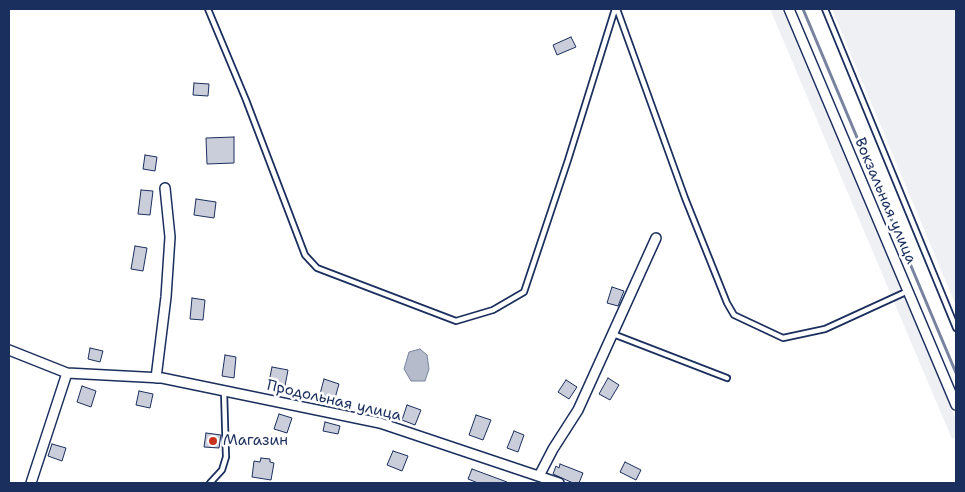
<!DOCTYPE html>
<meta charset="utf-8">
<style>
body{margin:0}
#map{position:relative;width:965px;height:492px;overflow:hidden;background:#fff;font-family:"Shantell Sans",sans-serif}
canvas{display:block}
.frame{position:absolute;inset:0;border:10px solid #1b2f5e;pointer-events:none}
</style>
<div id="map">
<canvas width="965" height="492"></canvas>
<div class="frame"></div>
</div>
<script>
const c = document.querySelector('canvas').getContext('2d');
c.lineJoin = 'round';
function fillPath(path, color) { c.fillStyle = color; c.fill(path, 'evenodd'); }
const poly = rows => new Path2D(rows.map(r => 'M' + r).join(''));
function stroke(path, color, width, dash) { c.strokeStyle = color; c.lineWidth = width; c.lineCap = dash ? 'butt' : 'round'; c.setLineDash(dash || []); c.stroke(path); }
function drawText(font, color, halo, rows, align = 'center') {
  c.font = font + ' "Shantell Sans",sans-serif'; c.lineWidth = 5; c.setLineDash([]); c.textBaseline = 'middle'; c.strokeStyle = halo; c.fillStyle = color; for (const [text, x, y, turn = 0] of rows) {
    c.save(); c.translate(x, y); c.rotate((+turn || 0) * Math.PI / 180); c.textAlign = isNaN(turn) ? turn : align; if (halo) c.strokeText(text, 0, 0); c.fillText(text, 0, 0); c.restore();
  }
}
fillPath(poly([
 [770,9,782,9,956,420,956,437,952,439],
 [832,9,956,9,956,306]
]), '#eff0f4');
const water = poly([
 [420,349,427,355,429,369,425,381,411,381,404,369,409,352,420,349]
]);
fillPath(water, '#b5bbca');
stroke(water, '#77839f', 1);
stroke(poly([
 [803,9,956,373]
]), '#77839f', 3);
const building = poly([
 [571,37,576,47,557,55,553,45,571,37],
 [194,83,209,84,208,96,193,95,194,83],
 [234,137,234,163,207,164,206,138,234,137],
 [145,155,157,157,155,171,143,169,145,155],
 [141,190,153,191,150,215,138,214,141,190],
 [196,199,216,202,214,218,194,215,196,199],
 [135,246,147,248,143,271,131,269,135,246],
 [612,287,624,291,618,306,607,303,612,287],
 [192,298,205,300,203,320,190,319,192,298],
 [90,348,103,351,100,362,88,359,90,348],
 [225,355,236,357,234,378,222,376,225,355],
 [272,367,288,370,285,386,269,382,272,367],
 [608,378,619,385,610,400,599,394,608,378],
 [324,379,339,384,335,398,320,394,324,379],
 [566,380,577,387,569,399,558,392,566,380],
 [82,386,96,391,91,407,77,402,82,386],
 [139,391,153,394,150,408,136,405,139,391],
 [407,405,421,410,415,425,402,420,407,405],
 [279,414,292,418,287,433,274,429,279,414],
 [476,415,491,420,483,440,469,435,476,415],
 [325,422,340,426,338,434,323,431,325,422],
 [514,431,524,435,518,452,507,448,514,431],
 [206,433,221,435,219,448,204,447,206,433],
 [52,444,66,448,62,461,48,456,52,444],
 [393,451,408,456,402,471,387,465,393,451],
 [261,458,270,459,270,462,274,463,271,480,252,477,254,461,260,462,261,458],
 [625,462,641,470,636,480,620,472,625,462],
 [560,464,583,473,579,483,573,483,553,474,556,466,559,468,560,464],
 [472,469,507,482,507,483,478,483,468,479,472,469]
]);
fillPath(building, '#caceda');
stroke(building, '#1b2f5e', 1);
const lane = poly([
 [208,9,246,100,305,255,317,268,456,321,493,310,524,292,568,160,615,9],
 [617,9,685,198,727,303,734,315,783,338,825,329,908,291],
 [825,9,956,328],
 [613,334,727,378],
 [210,483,222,470,226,457,224,391]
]);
const street = poly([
 [789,9,956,405],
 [9,350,67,373,162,378,380,423,559,483],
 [156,378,166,297,170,237,165,188],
 [539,476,553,449,578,410,656,238],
 [31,483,67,373]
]);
stroke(lane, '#1b2f5e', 8);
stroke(street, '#1b2f5e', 12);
stroke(lane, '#fff', 4.5);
stroke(street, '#fff', 9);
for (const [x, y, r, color] of [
 [213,441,5,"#c8321e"]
]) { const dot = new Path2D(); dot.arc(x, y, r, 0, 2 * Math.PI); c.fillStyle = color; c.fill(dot); stroke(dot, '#fff', 2); }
drawText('15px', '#1b2f5e', '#fff', [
 ["Вокзальная улица",885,201,67],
 ["Продольная улица",334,401,13]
]);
drawText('15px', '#1b2f5e', '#fff', [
 ["Магазин",223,441]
], 'left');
</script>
